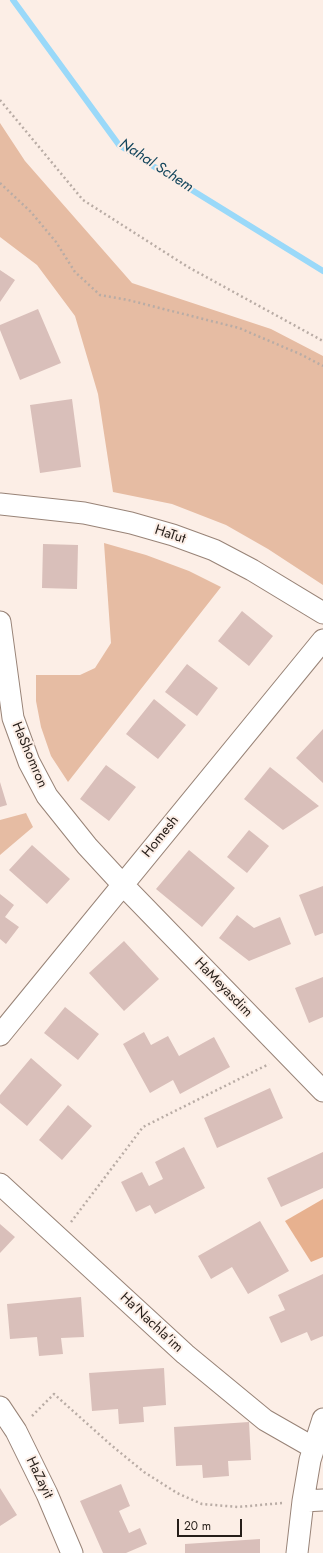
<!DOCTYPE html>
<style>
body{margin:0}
#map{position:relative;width:323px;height:1553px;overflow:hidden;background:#fceee6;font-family:Jost,sans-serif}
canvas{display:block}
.scale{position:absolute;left:177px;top:1519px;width:65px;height:18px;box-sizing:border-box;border:2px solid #261e19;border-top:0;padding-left:5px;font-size:12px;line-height:14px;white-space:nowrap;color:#261e19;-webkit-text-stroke:3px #fceee6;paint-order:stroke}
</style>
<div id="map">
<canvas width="323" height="1553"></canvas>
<div class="scale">20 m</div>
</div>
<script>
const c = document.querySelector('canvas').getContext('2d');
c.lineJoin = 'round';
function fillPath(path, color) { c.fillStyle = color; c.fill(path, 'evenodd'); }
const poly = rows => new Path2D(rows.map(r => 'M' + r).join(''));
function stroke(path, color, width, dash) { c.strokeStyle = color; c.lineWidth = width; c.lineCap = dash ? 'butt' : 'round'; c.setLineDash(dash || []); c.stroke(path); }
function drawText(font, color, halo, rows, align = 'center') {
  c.font = font + ' Jost,sans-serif'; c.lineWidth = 4; c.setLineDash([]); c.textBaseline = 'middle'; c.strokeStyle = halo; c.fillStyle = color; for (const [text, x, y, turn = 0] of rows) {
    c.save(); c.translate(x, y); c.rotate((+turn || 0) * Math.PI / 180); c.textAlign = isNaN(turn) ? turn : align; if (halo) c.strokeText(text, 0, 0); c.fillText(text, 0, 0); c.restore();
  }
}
fillPath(poly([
 [0,123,25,161,132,283,271,329,323,356,323,585,268,549,226,525,172,504,113,492,98,394,75,316,37,265,0,237],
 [104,543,146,555,189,571,221,587,68,782,51,756,41,727,36,701,36,675,80,675,95,668,111,643],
 [26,813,33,827,0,855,0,820]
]), '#e6bca3');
fillPath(poly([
 [323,1199,323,1257,311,1262,285,1221]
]), '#e7b18f');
stroke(poly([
 [13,0,119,145,323,271]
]), '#9ad9f9', 6);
fillPath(poly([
 [0,270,15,280,0,302],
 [38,309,61,363,20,380,0,330,0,325],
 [72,399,81,467,40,473,30,405],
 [43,544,78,545,77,589,42,588],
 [242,611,273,636,249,666,218,641],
 [187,664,218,688,197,716,165,692],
 [154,699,186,725,158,759,126,734],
 [323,729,323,783,296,758],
 [106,765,136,787,109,821,80,799],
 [270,767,319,806,283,830,244,799],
 [0,782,7,805,0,807],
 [249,830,269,846,247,873,227,857],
 [32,845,70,879,47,904,9,870],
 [189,850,235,888,202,927,156,889],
 [323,886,323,933,315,936,299,895],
 [0,894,14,905,5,917,19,927,6,944,0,939],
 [237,915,254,928,280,917,291,944,249,961,219,938],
 [124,941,159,979,124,1011,89,973],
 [323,977,323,1017,309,1023,295,988],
 [65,1007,99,1034,78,1060,44,1033],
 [144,1032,151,1045,168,1036,179,1056,214,1037,230,1067,180,1094,173,1080,150,1093,123,1044],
 [31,1058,62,1085,27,1126,0,1103,0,1095],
 [270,1088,283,1118,217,1148,204,1118],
 [68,1105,92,1126,62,1160,39,1140],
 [184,1147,205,1188,155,1214,150,1205,136,1212,121,1182,142,1172,149,1186,163,1179,155,1162],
 [323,1152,323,1188,281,1207,267,1178],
 [260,1221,289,1271,248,1294,232,1267,211,1279,198,1256],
 [0,1224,15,1237,0,1253],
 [323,1274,323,1336,311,1341,307,1332,281,1343,269,1317,285,1310,278,1295],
 [81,1297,84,1337,61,1338,63,1354,39,1356,37,1337,10,1339,7,1304],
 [164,1368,166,1405,143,1407,144,1422,119,1424,118,1409,92,1411,89,1373],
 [249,1422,251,1460,228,1461,229,1476,203,1478,202,1465,176,1466,174,1427],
 [121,1484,130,1506,119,1511,129,1533,140,1528,147,1544,126,1553,103,1553,80,1501],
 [0,1488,17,1515,0,1526],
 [260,1539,260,1553,185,1553,185,1544]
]), '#d9bfba');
const minor = poly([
 [0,504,84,513,131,523,173,535,214,550,252,570,323,613],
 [0,622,13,718,29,762,47,796,87,846,123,885,323,1091],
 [0,1035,323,640],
 [0,1184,185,1354,265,1420,314,1448],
 [0,1407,16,1431,47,1494,72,1553],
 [303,1501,323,1500],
 [297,1553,303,1501,310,1460,323,1419]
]);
stroke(minor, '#988377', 23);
stroke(poly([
 [0,100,83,200,188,267,323,341],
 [0,183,31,212,56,242,75,272,100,295,128,300,239,328,300,354,323,366],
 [71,1222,143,1127,269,1064],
 [32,1416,54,1394,111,1445,144,1472,177,1493,202,1504,238,1507,282,1503]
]), '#b9aca5', 2.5, [2, 3]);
stroke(minor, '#fff', 21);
drawText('14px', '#261e19', '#fceee6', [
 ["HaTut",170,535,18],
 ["HaShomron",29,755,67],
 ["Homesh",161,837,-51],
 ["HaMeyasdim",223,988,46],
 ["Ha'Nachla'im",151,1323,43],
 ["HaZayit",39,1478,64]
]);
drawText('italic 15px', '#11445b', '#fceee6', [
 ["Nahal Schem",156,166,33]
]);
</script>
